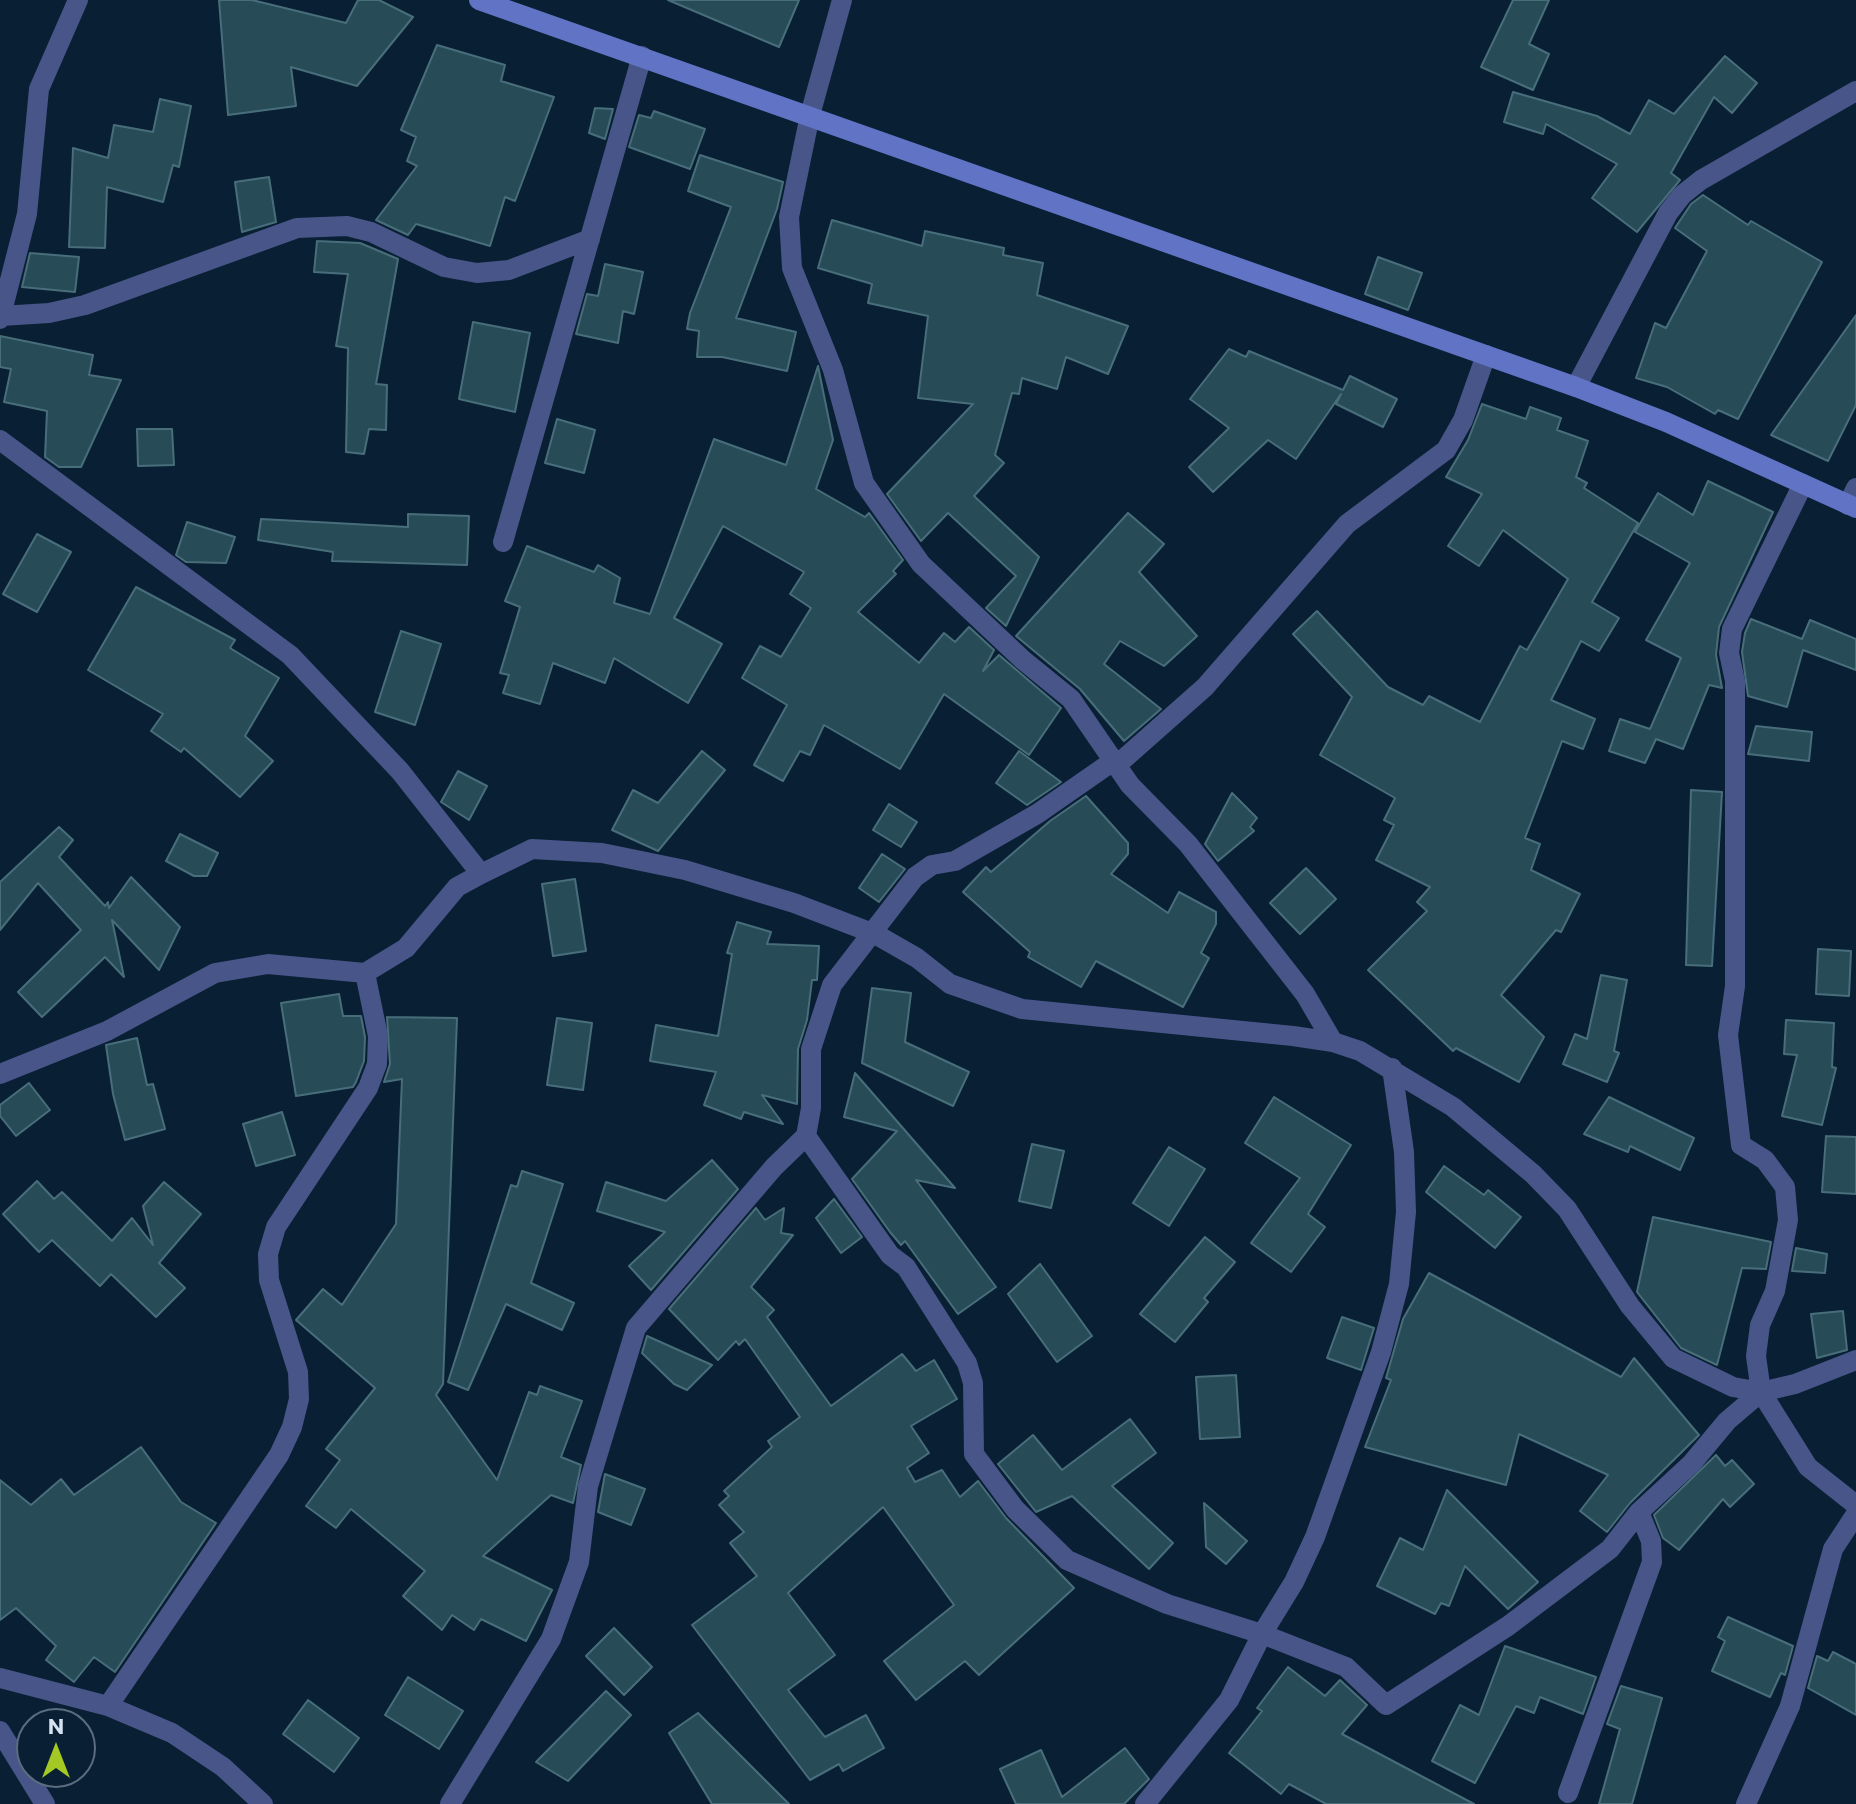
<!DOCTYPE html>
<style>
body{margin:0}
#map{position:relative;width:1856px;height:1804px;overflow:hidden;background:#091f33;font-family:Commissioner,sans-serif}
canvas{display:block}
.north{position:absolute;left:16px;top:1708px;width:80px;height:80px;box-sizing:border-box;background:#091f33;border:2px solid #5b6d7f;border-radius:50%;rotate:0deg;font-size:22px;font-weight:700;line-height:32px;text-align:center;color:#d5e3f0}
.north::after{content:'';display:block;margin:auto;width:28px;height:36px;background:#a4c824;clip-path:polygon(50% 0,100% 100%,50% 72%,0 100%)}
</style>
<div id="map">
<canvas width="1856" height="1804"></canvas>
<div class="north">N</div>
</div>
<script>
const c = document.querySelector('canvas').getContext('2d');
c.lineJoin = 'round';
function fillPath(path, color) { c.fillStyle = color; c.fill(path, 'evenodd'); }
const poly = rows => new Path2D(rows.map(r => 'M' + r).join(''));
function stroke(path, color, width, dash) { c.strokeStyle = color; c.lineWidth = width; c.lineCap = dash ? 'butt' : 'round'; c.setLineDash(dash || []); c.stroke(path); }
const building = poly([
 [219,0,252,0,346,23,358,0,379,0,413,17,357,86,291,67,296,106,228,115,219,0],
 [668,0,799,0,779,47,668,0],
 [1513,0,1549,0,1529,44,1549,54,1533,90,1481,67,1513,0],
 [437,45,505,65,501,81,554,97,515,201,505,197,490,246,416,224,408,235,376,220,417,166,407,161,416,137,401,130,437,45],
 [1725,56,1757,83,1732,113,1714,97,1671,173,1680,180,1637,232,1592,198,1617,164,1546,124,1543,134,1504,122,1513,92,1597,116,1630,134,1649,100,1674,114,1725,56],
 [160,99,191,106,179,167,173,165,163,202,107,187,105,248,69,247,73,148,108,158,114,125,153,132,160,99],
 [595,108,613,109,605,139,589,133,595,108],
 [654,111,705,129,690,169,629,147,639,115,651,118,654,111],
 [700,155,783,182,777,209,736,318,796,332,787,371,722,357,697,357,699,331,687,329,690,313,731,207,688,191,700,155],
 [269,177,276,222,242,232,235,182,269,177],
 [1703,195,1748,225,1751,221,1822,262,1738,419,1718,410,1715,414,1667,387,1636,378,1655,323,1666,328,1707,251,1675,228,1691,204,1703,195],
 [832,220,922,246,925,231,1004,248,1003,255,1043,263,1037,295,1128,326,1108,374,1066,357,1057,389,1022,378,1019,394,1012,393,995,455,1004,463,974,496,1039,557,1006,626,986,608,1016,576,948,513,921,541,887,494,973,404,918,398,928,316,868,303,872,284,818,268,832,220],
 [317,241,360,243,398,259,376,384,387,385,386,430,369,429,364,454,346,452,348,348,336,346,348,274,314,272,317,241],
 [30,253,79,257,75,292,22,287,30,253],
 [1378,257,1422,273,1408,310,1365,294,1378,257],
 [605,264,643,272,634,314,623,311,618,343,576,334,587,294,598,296,605,264],
 [1856,315,1856,405,1828,461,1771,435,1856,315],
 [473,322,530,333,515,412,459,399,473,322],
 [0,336,93,355,89,375,121,380,81,467,59,467,45,457,47,411,4,402,11,369,0,367,0,336],
 [1229,349,1246,357,1249,351,1343,390,1350,376,1397,399,1383,427,1336,404,1341,394,1296,459,1268,440,1213,492,1189,467,1229,428,1190,399,1229,349],
 [818,366,833,440,816,489,865,517,869,513,903,560,893,571,896,574,858,612,919,663,944,633,955,642,969,627,994,650,983,671,999,655,1061,708,1029,755,944,694,900,769,824,725,810,755,800,751,783,781,754,765,787,705,742,678,760,646,781,657,811,608,790,594,804,572,723,526,674,618,722,644,688,703,614,658,605,683,553,663,540,704,503,693,509,675,500,673,520,607,505,601,527,546,594,572,598,565,620,578,614,603,650,614,714,439,786,465,818,366],
 [1482,404,1526,419,1530,407,1561,418,1557,430,1588,441,1576,477,1587,483,1584,488,1638,523,1592,602,1619,618,1599,651,1581,641,1551,700,1595,719,1583,749,1562,741,1525,838,1540,844,1531,870,1580,894,1561,932,1556,930,1501,995,1544,1037,1519,1082,1456,1048,1453,1051,1368,970,1427,911,1417,902,1430,887,1376,860,1394,825,1384,820,1395,798,1320,755,1352,697,1293,634,1317,611,1388,687,1423,705,1429,696,1480,722,1520,646,1527,650,1568,579,1503,530,1479,566,1448,546,1482,494,1446,477,1468,440,1482,404],
 [557,419,595,430,584,473,545,463,557,419],
 [137,429,172,429,174,465,138,466,137,429],
 [1708,481,1773,512,1719,627,1716,655,1722,688,1709,685,1683,749,1656,739,1645,763,1609,751,1620,719,1650,729,1681,658,1646,640,1690,563,1635,532,1658,493,1693,515,1708,481],
 [1128,513,1164,544,1139,572,1197,636,1164,666,1120,641,1104,664,1161,709,1124,741,1080,689,1016,636,1128,513],
 [408,514,469,516,467,565,332,561,333,552,258,540,261,519,408,527,408,514],
 [187,522,235,537,226,563,186,562,176,555,187,522],
 [37,534,71,552,37,612,3,594,37,534],
 [136,587,235,640,230,648,279,678,245,736,273,761,240,797,184,748,181,752,151,731,163,714,88,670,136,587],
 [1751,619,1802,639,1810,620,1856,639,1856,670,1803,650,1787,707,1748,696,1742,652,1745,633,1751,619],
 [401,631,441,644,415,725,375,712,401,631],
 [1756,726,1812,732,1809,761,1748,754,1756,726],
 [702,751,725,770,658,851,612,830,633,790,658,803,702,751],
 [1019,751,1061,782,1027,805,996,783,1019,751],
 [458,771,487,786,469,820,441,802,458,771],
 [1691,790,1722,792,1712,966,1686,965,1691,790],
 [1232,793,1257,818,1250,827,1254,831,1218,861,1205,844,1232,793],
 [1086,796,1128,843,1128,854,1111,874,1168,913,1179,892,1216,912,1216,924,1201,953,1209,958,1183,1007,1096,961,1081,987,1028,957,1030,952,963,892,986,867,991,872,1050,821,1086,796],
 [889,804,917,822,901,847,873,830,889,804],
 [59,827,73,840,59,857,105,906,108,902,109,908,131,877,180,927,159,970,112,920,124,977,105,957,42,1017,18,992,81,930,38,883,0,930,0,882,59,827],
 [180,834,218,853,207,876,194,876,166,861,180,834],
 [882,854,905,869,879,902,859,888,882,854],
 [1306,868,1336,899,1300,934,1270,903,1306,868],
 [575,879,586,951,553,956,542,884,575,879],
 [737,922,771,932,767,944,819,946,817,980,812,980,807,1020,798,1049,797,1104,762,1095,783,1124,744,1112,741,1119,704,1105,716,1072,650,1061,656,1025,718,1036,732,954,727,953,737,922],
 [1818,949,1851,951,1849,996,1816,994,1818,949],
 [1601,975,1627,980,1614,1051,1619,1053,1607,1082,1563,1064,1575,1034,1587,1039,1601,975],
 [872,988,911,993,905,1042,969,1072,953,1106,862,1063,872,988],
 [339,994,343,1016,361,1016,365,1037,364,1061,356,1082,353,1087,296,1096,281,1003,339,994],
 [387,1017,457,1018,443,1384,436,1395,497,1480,529,1392,537,1395,540,1386,582,1401,561,1457,581,1465,573,1503,551,1495,483,1556,552,1590,526,1641,481,1619,474,1630,452,1615,442,1630,403,1596,425,1571,351,1509,336,1528,306,1506,340,1460,326,1449,375,1388,296,1320,323,1289,342,1305,396,1224,402,1079,384,1082,390,1064,387,1017],
 [557,1018,592,1023,583,1090,547,1085,557,1018],
 [1786,1020,1834,1023,1832,1067,1836,1068,1822,1125,1782,1116,1797,1055,1784,1054,1786,1020],
 [137,1038,147,1085,153,1084,165,1129,125,1140,113,1094,106,1045,137,1038],
 [855,1073,955,1188,916,1180,996,1287,958,1314,905,1241,901,1245,890,1232,852,1179,897,1131,844,1117,855,1073],
 [29,1083,50,1110,16,1136,0,1116,0,1105,29,1083],
 [1274,1097,1351,1145,1308,1214,1325,1227,1291,1272,1251,1243,1300,1178,1245,1143,1274,1097],
 [1609,1097,1694,1138,1680,1170,1630,1146,1628,1152,1584,1134,1609,1097],
 [282,1112,295,1155,256,1166,243,1124,282,1112],
 [1826,1136,1856,1137,1856,1194,1822,1192,1826,1136],
 [1032,1144,1064,1151,1051,1208,1019,1201,1032,1144],
 [1169,1147,1205,1169,1169,1226,1133,1203,1169,1147],
 [712,1160,738,1189,651,1290,629,1266,665,1232,597,1211,606,1182,666,1201,712,1160],
 [1444,1166,1484,1195,1488,1190,1521,1217,1495,1248,1426,1192,1444,1166],
 [522,1171,563,1184,531,1283,574,1303,562,1330,506,1304,468,1390,448,1382,511,1185,517,1187,522,1171],
 [37,1181,54,1199,62,1192,112,1241,132,1218,153,1245,143,1206,164,1182,201,1214,159,1263,185,1288,156,1317,111,1274,100,1286,52,1240,39,1252,3,1214,37,1181],
 [834,1199,862,1237,841,1253,816,1218,834,1199],
 [756,1208,765,1220,784,1208,781,1233,793,1235,751,1287,774,1310,767,1317,831,1406,902,1354,916,1371,934,1360,957,1399,911,1426,929,1453,907,1468,915,1482,942,1470,960,1497,978,1481,1006,1518,1074,1588,979,1675,965,1661,916,1700,884,1661,954,1605,883,1507,788,1593,835,1655,788,1690,825,1737,866,1715,884,1748,843,1771,839,1764,810,1780,692,1625,757,1576,730,1543,744,1532,719,1505,729,1496,724,1491,772,1447,768,1441,800,1417,745,1339,739,1345,736,1341,718,1360,669,1309,756,1208],
 [1653,1217,1771,1242,1766,1269,1742,1268,1717,1365,1681,1348,1637,1292,1653,1217],
 [1205,1237,1235,1262,1204,1298,1208,1302,1175,1342,1140,1314,1205,1237],
 [1796,1248,1827,1254,1825,1273,1792,1271,1796,1248],
 [1040,1264,1092,1336,1057,1362,1008,1294,1040,1264],
 [1429,1273,1621,1377,1634,1358,1699,1435,1630,1503,1607,1532,1580,1511,1608,1475,1519,1434,1506,1485,1365,1447,1391,1380,1386,1378,1403,1319,1429,1273],
 [1843,1311,1847,1350,1817,1358,1811,1314,1843,1311],
 [1342,1317,1374,1328,1361,1370,1327,1358,1342,1317],
 [647,1336,712,1365,687,1390,674,1384,642,1353,647,1336],
 [1236,1375,1240,1437,1200,1439,1196,1377,1236,1375],
 [1130,1419,1156,1453,1112,1486,1173,1543,1149,1569,1072,1496,1036,1512,998,1464,1033,1435,1062,1470,1130,1419],
 [141,1447,181,1502,216,1523,115,1672,94,1657,74,1682,46,1660,56,1646,16,1608,0,1620,0,1480,31,1505,61,1479,74,1495,141,1447],
 [1716,1455,1725,1466,1732,1460,1754,1484,1730,1507,1723,1499,1679,1550,1663,1538,1654,1515,1716,1455],
 [605,1474,645,1489,631,1525,598,1512,605,1474],
 [1447,1490,1538,1582,1508,1609,1465,1566,1449,1606,1441,1603,1435,1614,1377,1586,1400,1538,1423,1550,1447,1490],
 [1204,1503,1247,1541,1226,1564,1206,1547,1204,1503],
 [1728,1617,1793,1646,1785,1675,1781,1673,1770,1697,1712,1671,1725,1641,1718,1637,1728,1617],
 [614,1628,652,1667,624,1695,586,1656,614,1628],
 [1505,1646,1596,1677,1583,1714,1540,1697,1534,1713,1516,1706,1475,1783,1432,1761,1460,1705,1479,1715,1505,1646],
 [1833,1652,1856,1664,1856,1715,1808,1688,1817,1656,1828,1661,1833,1652],
 [1288,1667,1325,1696,1340,1680,1367,1705,1342,1734,1474,1804,1326,1804,1289,1784,1281,1794,1229,1753,1262,1711,1257,1708,1288,1667],
 [408,1677,463,1711,439,1749,385,1715,408,1677],
 [1621,1686,1662,1698,1632,1804,1599,1804,1620,1729,1607,1724,1621,1686],
 [606,1691,631,1715,568,1781,536,1762,606,1691],
 [308,1700,359,1738,334,1772,283,1734,308,1700],
 [698,1713,789,1804,712,1804,669,1733,698,1713],
 [1125,1748,1149,1779,1124,1804,1016,1804,1000,1769,1041,1750,1062,1797,1125,1748]
]);
fillPath(building, '#274c58');
stroke(building, '#486e7b', 2);
stroke(poly([
 [842,0,810,115,789,217,792,268,833,370,864,483,921,564,1023,660,1071,699,1130,785,1188,844,1305,994,1333,1042],
 [1,316,49,313,85,305,297,228,347,226,371,232,444,267,477,273,509,270,590,239],
 [0,319,27,214,39,89,78,0],
 [1576,387,1668,213,1682,195,1701,180,1856,91],
 [0,440,290,655,400,771,481,874],
 [1803,484,1732,629,1729,653,1735,681,1735,986,1728,1035,1741,1145,1765,1160,1785,1187,1788,1220,1775,1291,1760,1325,1756,1356,1761,1392,1808,1467,1856,1505],
 [1848,505,1856,488],
 [503,542,642,56],
 [0,1074,107,1031,215,973,268,964,365,973,406,948,457,887,481,874,532,849,602,853,685,870,794,903,875,934,917,958,950,984,1022,1009,1293,1036,1333,1042,1360,1051,1453,1107,1533,1174,1567,1209,1630,1306,1673,1358,1733,1387,1761,1392,1795,1384,1856,1360],
 [806,1136,890,1255,906,1267,967,1363,973,1383,974,1454,1015,1509,1067,1560,1167,1604,1262,1634,1346,1667,1386,1705,1508,1626,1610,1549,1639,1512,1692,1463,1727,1421,1761,1392],
 [0,1678,108,1706,172,1733,223,1767,263,1804],
 [108,1706,279,1455,292,1427,299,1399,298,1372,269,1280,268,1254,276,1227,368,1088,377,1064,378,1036,365,973],
 [0,1731,45,1804],
 [1568,1793,1652,1562,1651,1541,1639,1512],
 [450,1804,551,1639,579,1562,588,1486,636,1328,774,1167,806,1136,811,1108,811,1049,832,985,915,877,932,865,955,861,1037,814,1106,766,1118,764,1205,687,1347,524,1446,450,1463,420,1486,355],
 [1145,1804,1229,1700,1262,1634,1294,1582,1315,1537,1381,1352,1399,1284,1406,1212,1404,1152,1392,1068],
 [1746,1804,1790,1706,1833,1549,1856,1514]
]), '#485588', 20);
stroke(poly([
 [479,0,1576,387,1666,422,1856,508]
]), '#6073c5', 20);
</script>
